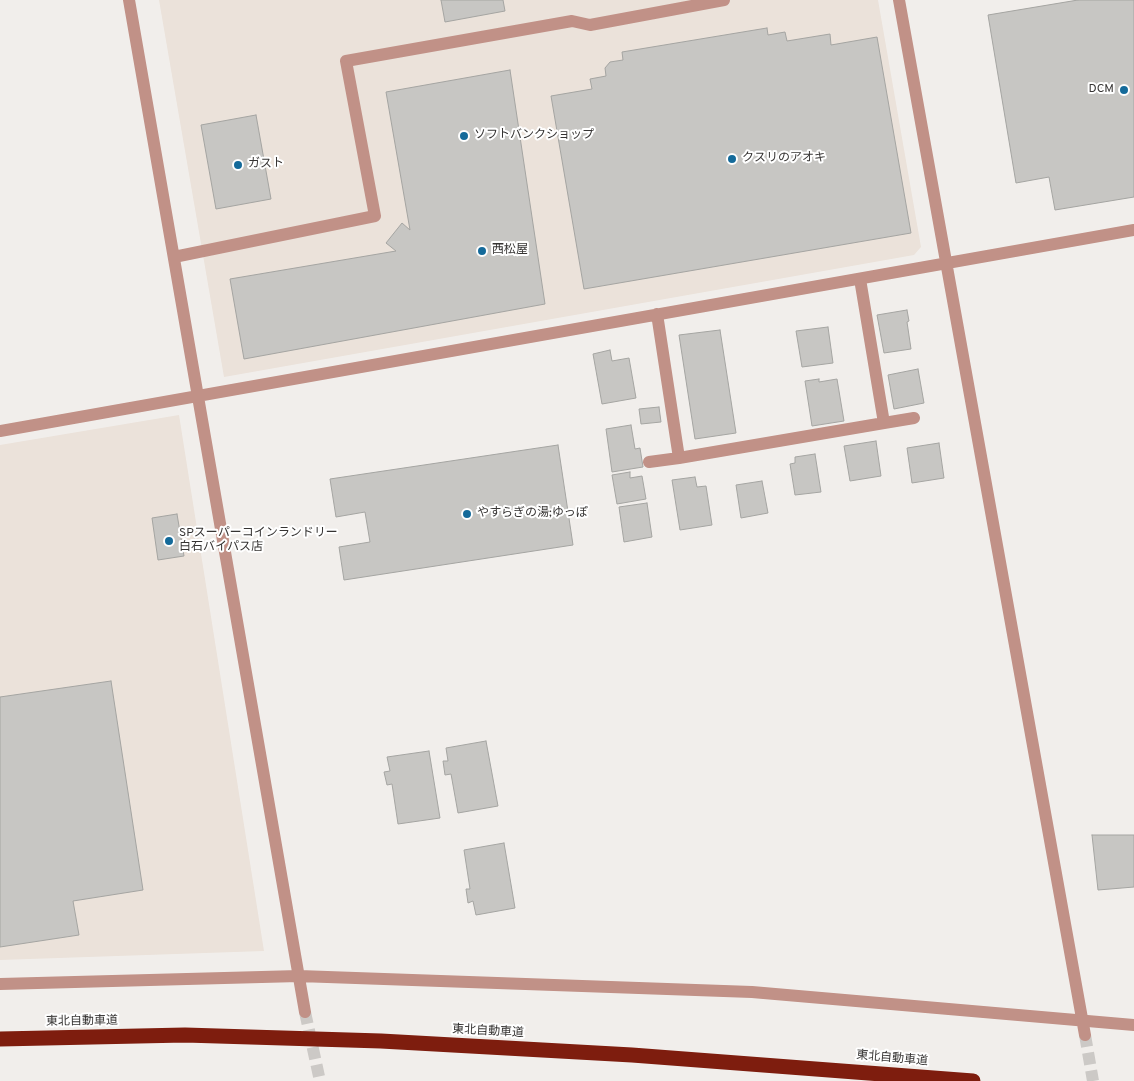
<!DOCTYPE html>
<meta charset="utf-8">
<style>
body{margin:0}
canvas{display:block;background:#f1eeeb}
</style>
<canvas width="1134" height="1081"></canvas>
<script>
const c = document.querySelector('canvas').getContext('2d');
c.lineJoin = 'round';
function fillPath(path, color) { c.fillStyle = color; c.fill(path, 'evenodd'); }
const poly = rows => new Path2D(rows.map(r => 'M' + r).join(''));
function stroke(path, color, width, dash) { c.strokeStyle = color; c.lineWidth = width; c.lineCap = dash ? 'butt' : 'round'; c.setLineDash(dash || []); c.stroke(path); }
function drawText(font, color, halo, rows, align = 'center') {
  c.font = font + ' Overpass,"Noto Sans JP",sans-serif'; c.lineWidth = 4; c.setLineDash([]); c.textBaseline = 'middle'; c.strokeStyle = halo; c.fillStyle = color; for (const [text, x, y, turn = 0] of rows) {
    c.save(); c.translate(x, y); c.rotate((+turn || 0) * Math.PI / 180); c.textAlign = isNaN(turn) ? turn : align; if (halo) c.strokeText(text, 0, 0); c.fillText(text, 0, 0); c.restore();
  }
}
fillPath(poly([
 [159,0,878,0,921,247,914,255,224,377],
 [179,415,264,951,0,960,0,445]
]), '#ebe2da');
const building = poly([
 [441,0,503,0,505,11,445,22,441,0],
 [1078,0,1134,0,1134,197,1055,210,1049,177,1016,183,988,15,1078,0],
 [767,28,768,35,785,32,787,41,830,34,831,45,877,37,911,233,584,289,551,96,592,89,590,79,606,76,605,68,610,62,623,60,622,52,767,28],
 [510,70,545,304,244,359,230,279,396,251,386,243,402,223,410,230,386,92,510,70],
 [256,115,271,199,216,209,201,125,256,115],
 [907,310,909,321,907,322,911,349,884,353,877,315,907,310],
 [828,327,833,363,802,367,796,331,828,327],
 [720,330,736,433,695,439,679,335,720,330],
 [610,350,612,361,629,358,636,398,602,404,593,354,610,350],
 [918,369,924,403,894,409,888,375,918,369],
 [819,379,819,382,837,379,844,421,812,426,805,381,819,379],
 [659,407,661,422,641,424,639,409,659,407],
 [631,425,635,449,640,448,643,467,612,472,606,429,631,425],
 [876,441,881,476,850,481,844,446,876,441],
 [939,443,944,478,912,483,907,448,939,443],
 [558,445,573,545,344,580,339,547,370,542,365,512,336,517,330,479,558,445],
 [815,454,821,492,795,495,790,464,795,463,795,457,815,454],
 [630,472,630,478,642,476,646,499,617,504,612,475,630,472],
 [695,477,697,487,706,486,712,525,680,530,672,480,695,477],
 [762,481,768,513,741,518,736,485,762,481],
 [647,503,652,537,624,542,619,507,647,503],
 [177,514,184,556,158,560,152,518,177,514],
 [111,681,143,890,73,901,79,935,0,947,0,697,111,681],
 [486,741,498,806,458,813,451,774,445,775,443,761,448,761,446,748,486,741],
 [429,751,440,818,398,824,392,784,387,785,384,772,390,771,387,757,429,751],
 [1092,835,1134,835,1134,887,1098,890,1092,835],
 [504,843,515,908,476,915,473,901,468,903,466,889,470,889,464,850,504,843]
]);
fillPath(building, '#c7c6c3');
stroke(building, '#a5a5a2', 1);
stroke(poly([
 [305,1012,320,1081],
 [1085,1035,1093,1081]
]), '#ccc9c6', 12, [12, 6]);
stroke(poly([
 [129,0,305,1012],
 [899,0,1085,1035],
 [174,257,375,216,346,61,572,21,590,25,724,0],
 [657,314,679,458,884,423,860,279],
 [884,423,914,418],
 [0,431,1134,230],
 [649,462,679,458],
 [0,984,299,976,752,992,1134,1025]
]), '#c19187', 12);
stroke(poly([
 [0,1039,185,1035,381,1041,632,1055,973,1081]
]), '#7e1d0e', 15);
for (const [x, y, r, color] of [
 [1124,90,5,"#146a9a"],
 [464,136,5,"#146a9a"],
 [732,159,5,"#146a9a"],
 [238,165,5,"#146a9a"],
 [482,251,5,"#146a9a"],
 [467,514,5,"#146a9a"],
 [169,541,5,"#146a9a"]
]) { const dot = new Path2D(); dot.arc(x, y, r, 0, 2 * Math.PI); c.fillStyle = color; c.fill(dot); stroke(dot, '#fff', 2); }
drawText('12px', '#363433', '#fff', [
 ["DCM",1114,90,"right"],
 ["ソフトバンクショップ",474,136],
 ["クスリのアオキ",742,159],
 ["ガスト",248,165],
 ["西松屋",492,251],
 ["やすらぎの湯;ゆっぽ",477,514],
 ["SPスーパーコインランドリー",179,534],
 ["白石バイパス店",179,548]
], 'left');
drawText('12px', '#363433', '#fff', [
 ["東北自動車道",82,1022,-1],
 ["東北自動車道",488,1032,3],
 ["東北自動車道",892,1059,5]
]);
</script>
